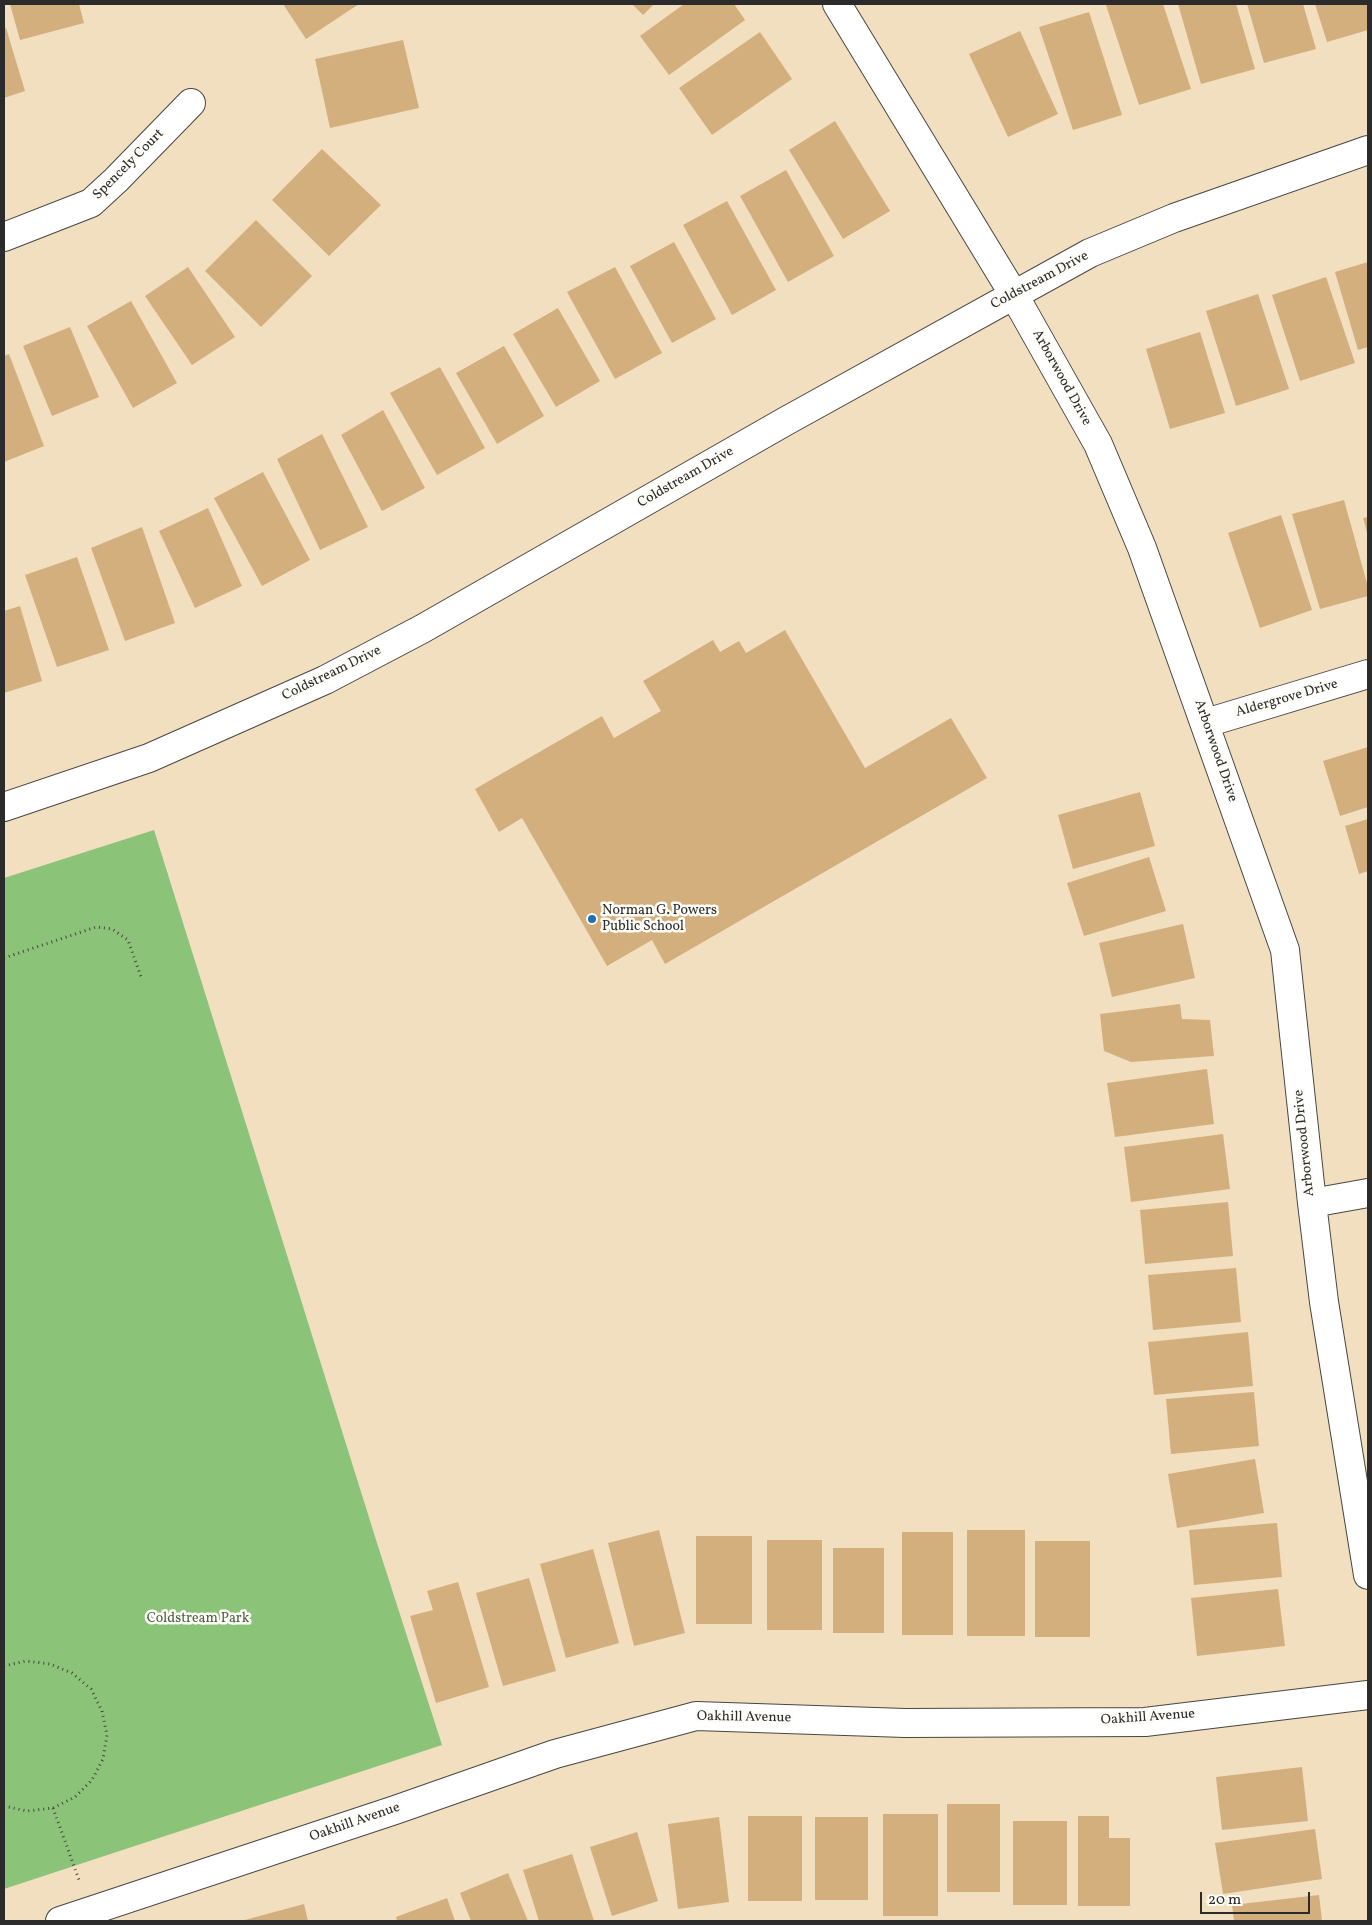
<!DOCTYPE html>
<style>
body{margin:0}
#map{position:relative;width:1372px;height:1925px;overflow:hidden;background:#f1dfc0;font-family:Vollkorn,serif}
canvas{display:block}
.frame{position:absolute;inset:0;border:5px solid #2b2b2b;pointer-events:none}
.scale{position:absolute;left:1200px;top:1892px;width:110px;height:22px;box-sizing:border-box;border:2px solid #2b2b2b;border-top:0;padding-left:6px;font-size:15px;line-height:18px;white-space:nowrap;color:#2b2b2b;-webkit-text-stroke:4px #fdfcf7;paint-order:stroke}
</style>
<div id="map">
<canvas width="1372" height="1925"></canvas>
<div class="frame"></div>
<div class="scale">20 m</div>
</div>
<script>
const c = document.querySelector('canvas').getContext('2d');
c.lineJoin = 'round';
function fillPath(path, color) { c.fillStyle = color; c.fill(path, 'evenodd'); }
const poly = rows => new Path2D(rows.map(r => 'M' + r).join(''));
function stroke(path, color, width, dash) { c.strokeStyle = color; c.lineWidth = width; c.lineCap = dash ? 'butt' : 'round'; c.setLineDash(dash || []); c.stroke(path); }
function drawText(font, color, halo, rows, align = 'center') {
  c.font = font + ' Vollkorn,serif'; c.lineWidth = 5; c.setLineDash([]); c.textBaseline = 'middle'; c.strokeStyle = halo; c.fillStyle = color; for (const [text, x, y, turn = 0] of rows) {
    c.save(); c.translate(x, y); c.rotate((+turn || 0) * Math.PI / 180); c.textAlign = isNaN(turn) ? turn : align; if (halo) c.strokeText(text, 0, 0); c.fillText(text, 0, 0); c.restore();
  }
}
fillPath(poly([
 [154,830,377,1543,442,1745,4,1889,4,878]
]), '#8bc478');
fillPath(poly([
 [10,4,79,4,84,23,20,40],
 [283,4,359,4,306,39],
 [632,4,654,4,643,15],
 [684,4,734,4,745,20,669,75,640,36],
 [1110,4,1163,4,1191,89,1139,105,1106,5],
 [1178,4,1236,4,1255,69,1201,84],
 [1247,4,1303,4,1316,49,1264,63],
 [1315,4,1368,4,1368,30,1327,42],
 [1089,12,1122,115,1073,130,1039,27],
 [6,28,25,91,4,98,4,29],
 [1020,31,1058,114,1008,137,969,54],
 [760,32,792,79,712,135,679,88],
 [403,40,419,108,330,128,315,59],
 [835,121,890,211,843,239,789,150],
 [322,149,381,205,329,256,272,200],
 [786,170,834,256,788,282,740,196],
 [727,201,776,290,732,315,683,225],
 [256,220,312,276,261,327,205,271],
 [674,242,716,319,672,343,630,266],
 [1368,262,1368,347,1358,350,1335,272],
 [188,267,235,337,192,365,145,296],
 [615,267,662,353,615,379,567,292],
 [1326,277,1355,363,1300,381,1272,295],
 [1258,294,1289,389,1236,406,1206,311],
 [131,301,177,383,133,408,87,326],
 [558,308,600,381,556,407,513,334],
 [70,327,99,397,52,416,23,346],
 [1200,332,1225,413,1170,429,1146,349],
 [504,346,544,416,497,444,456,373],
 [9,354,44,446,4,462,4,356],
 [440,367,485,448,437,475,390,393],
 [383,410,425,488,382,511,341,435],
 [322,434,368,527,320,550,277,459],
 [263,472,310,560,262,586,214,498],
 [1344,500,1368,587,1368,596,1320,609,1292,514],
 [208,508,242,586,195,608,159,531],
 [1281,515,1312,610,1260,628,1228,533],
 [1368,517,1368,536,1363,518],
 [142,527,175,623,125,641,91,548],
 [77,557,109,650,57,667,25,575],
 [20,606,42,681,4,693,4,611],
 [785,630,865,768,951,718,987,778,665,964,652,940,607,966,522,818,499,832,475,789,602,716,614,738,661,711,643,681,713,640,720,652,739,641,746,653],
 [1368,747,1368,807,1340,816,1323,761],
 [1140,792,1155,846,1073,869,1058,815],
 [1368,819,1368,871,1359,874,1345,826],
 [1149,857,1166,911,1084,936,1067,883],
 [1183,924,1195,978,1112,997,1099,943],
 [1180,1004,1182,1019,1210,1020,1214,1056,1131,1062,1104,1051,1100,1014],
 [1207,1069,1214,1124,1115,1137,1107,1083],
 [1223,1134,1230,1189,1131,1202,1124,1147],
 [1228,1202,1233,1256,1145,1264,1140,1210],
 [1236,1268,1241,1322,1153,1330,1148,1275],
 [1248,1332,1253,1386,1154,1395,1148,1342],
 [1254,1392,1259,1446,1171,1454,1166,1399],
 [1255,1459,1264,1513,1177,1528,1168,1474],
 [1277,1523,1282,1577,1194,1585,1189,1530],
 [659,1530,685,1633,634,1646,608,1543],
 [967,1530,1025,1530,1025,1636,967,1636],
 [902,1532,953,1532,953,1635,902,1635],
 [696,1536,752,1536,752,1624,696,1624],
 [767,1540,822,1540,822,1630,767,1630],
 [1035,1541,1090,1541,1090,1637,1035,1637],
 [833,1548,884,1548,884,1633,833,1633],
 [593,1549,619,1643,566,1658,540,1564],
 [529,1578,556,1671,503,1686,476,1593],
 [458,1582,489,1687,436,1703,410,1616,433,1610,427,1591],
 [1278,1589,1285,1646,1197,1656,1191,1598],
 [1302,1767,1308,1821,1222,1830,1216,1777],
 [947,1804,1000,1804,1000,1892,947,1892],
 [883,1814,938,1814,938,1916,883,1916],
 [748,1816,802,1816,802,1901,748,1901],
 [1078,1816,1109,1816,1109,1838,1130,1838,1130,1906,1078,1906],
 [719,1817,729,1902,678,1909,668,1824],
 [815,1817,868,1817,868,1900,815,1900],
 [1013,1821,1067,1821,1067,1905,1013,1905],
 [1315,1829,1322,1879,1223,1894,1215,1843],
 [637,1832,658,1901,612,1916,590,1847],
 [572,1854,594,1921,539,1921,523,1870],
 [508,1873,528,1921,471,1921,460,1893],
 [1319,1895,1322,1921,1234,1921,1232,1905],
 [447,1898,455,1921,397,1921,396,1917],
 [304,1904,308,1921,241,1921]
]), '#d3af7e');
const minor = poly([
 [837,4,1014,295,1098,444,1142,548,1285,950,1312,1203,1324,1302,1368,1575],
 [4,237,91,203,116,180,191,103],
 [1206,723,1368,674],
 [1312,1203,1368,1193],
 [60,1921,395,1810,555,1754,696,1716,905,1723,1145,1722,1368,1695]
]);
const tertiary = poly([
 [4,807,149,758,325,680,422,629,786,421,1090,253,1174,218,1368,150]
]);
stroke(minor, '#494641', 30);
stroke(tertiary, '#494641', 30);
stroke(poly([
 [4,958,96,927,112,929,128,940,142,980],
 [4,1666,26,1661,50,1664,72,1673,91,1689,102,1711,107,1735,103,1759,92,1780,75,1797,53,1808,27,1811,4,1806],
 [53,1808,79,1880]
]), '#494641', 3, [1, 4]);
stroke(minor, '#fff', 28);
stroke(tertiary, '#fff', 28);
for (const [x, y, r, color] of [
 [592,919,5,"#1f6fb2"]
]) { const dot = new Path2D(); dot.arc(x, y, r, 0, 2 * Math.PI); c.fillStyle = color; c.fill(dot); stroke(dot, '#fdfcf7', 2); }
drawText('14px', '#2b2b2b', '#fdfcf7', [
 ["Spencely Court",129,165,-45],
 ["Coldstream Drive",1040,281,-28],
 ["Arborwood Drive",1061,378,61],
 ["Coldstream Drive",686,478,-30],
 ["Coldstream Drive",332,674,-26],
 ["Aldergrove Drive",1287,699,-16],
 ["Arborwood Drive",1215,751,71],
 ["Arborwood Drive",1305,1143,-96],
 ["Oakhill Avenue",744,1718,1],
 ["Oakhill Avenue",1148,1718,-4],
 ["Oakhill Avenue",355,1823,-19]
]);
drawText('14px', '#2b2b2b', '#fdfcf7', [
 ["Norman G. Powers",602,911],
 ["Public School",602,927]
], 'left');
drawText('14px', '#4d6146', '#fdfcf7', [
 ["Coldstream Park",198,1619]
]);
</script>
